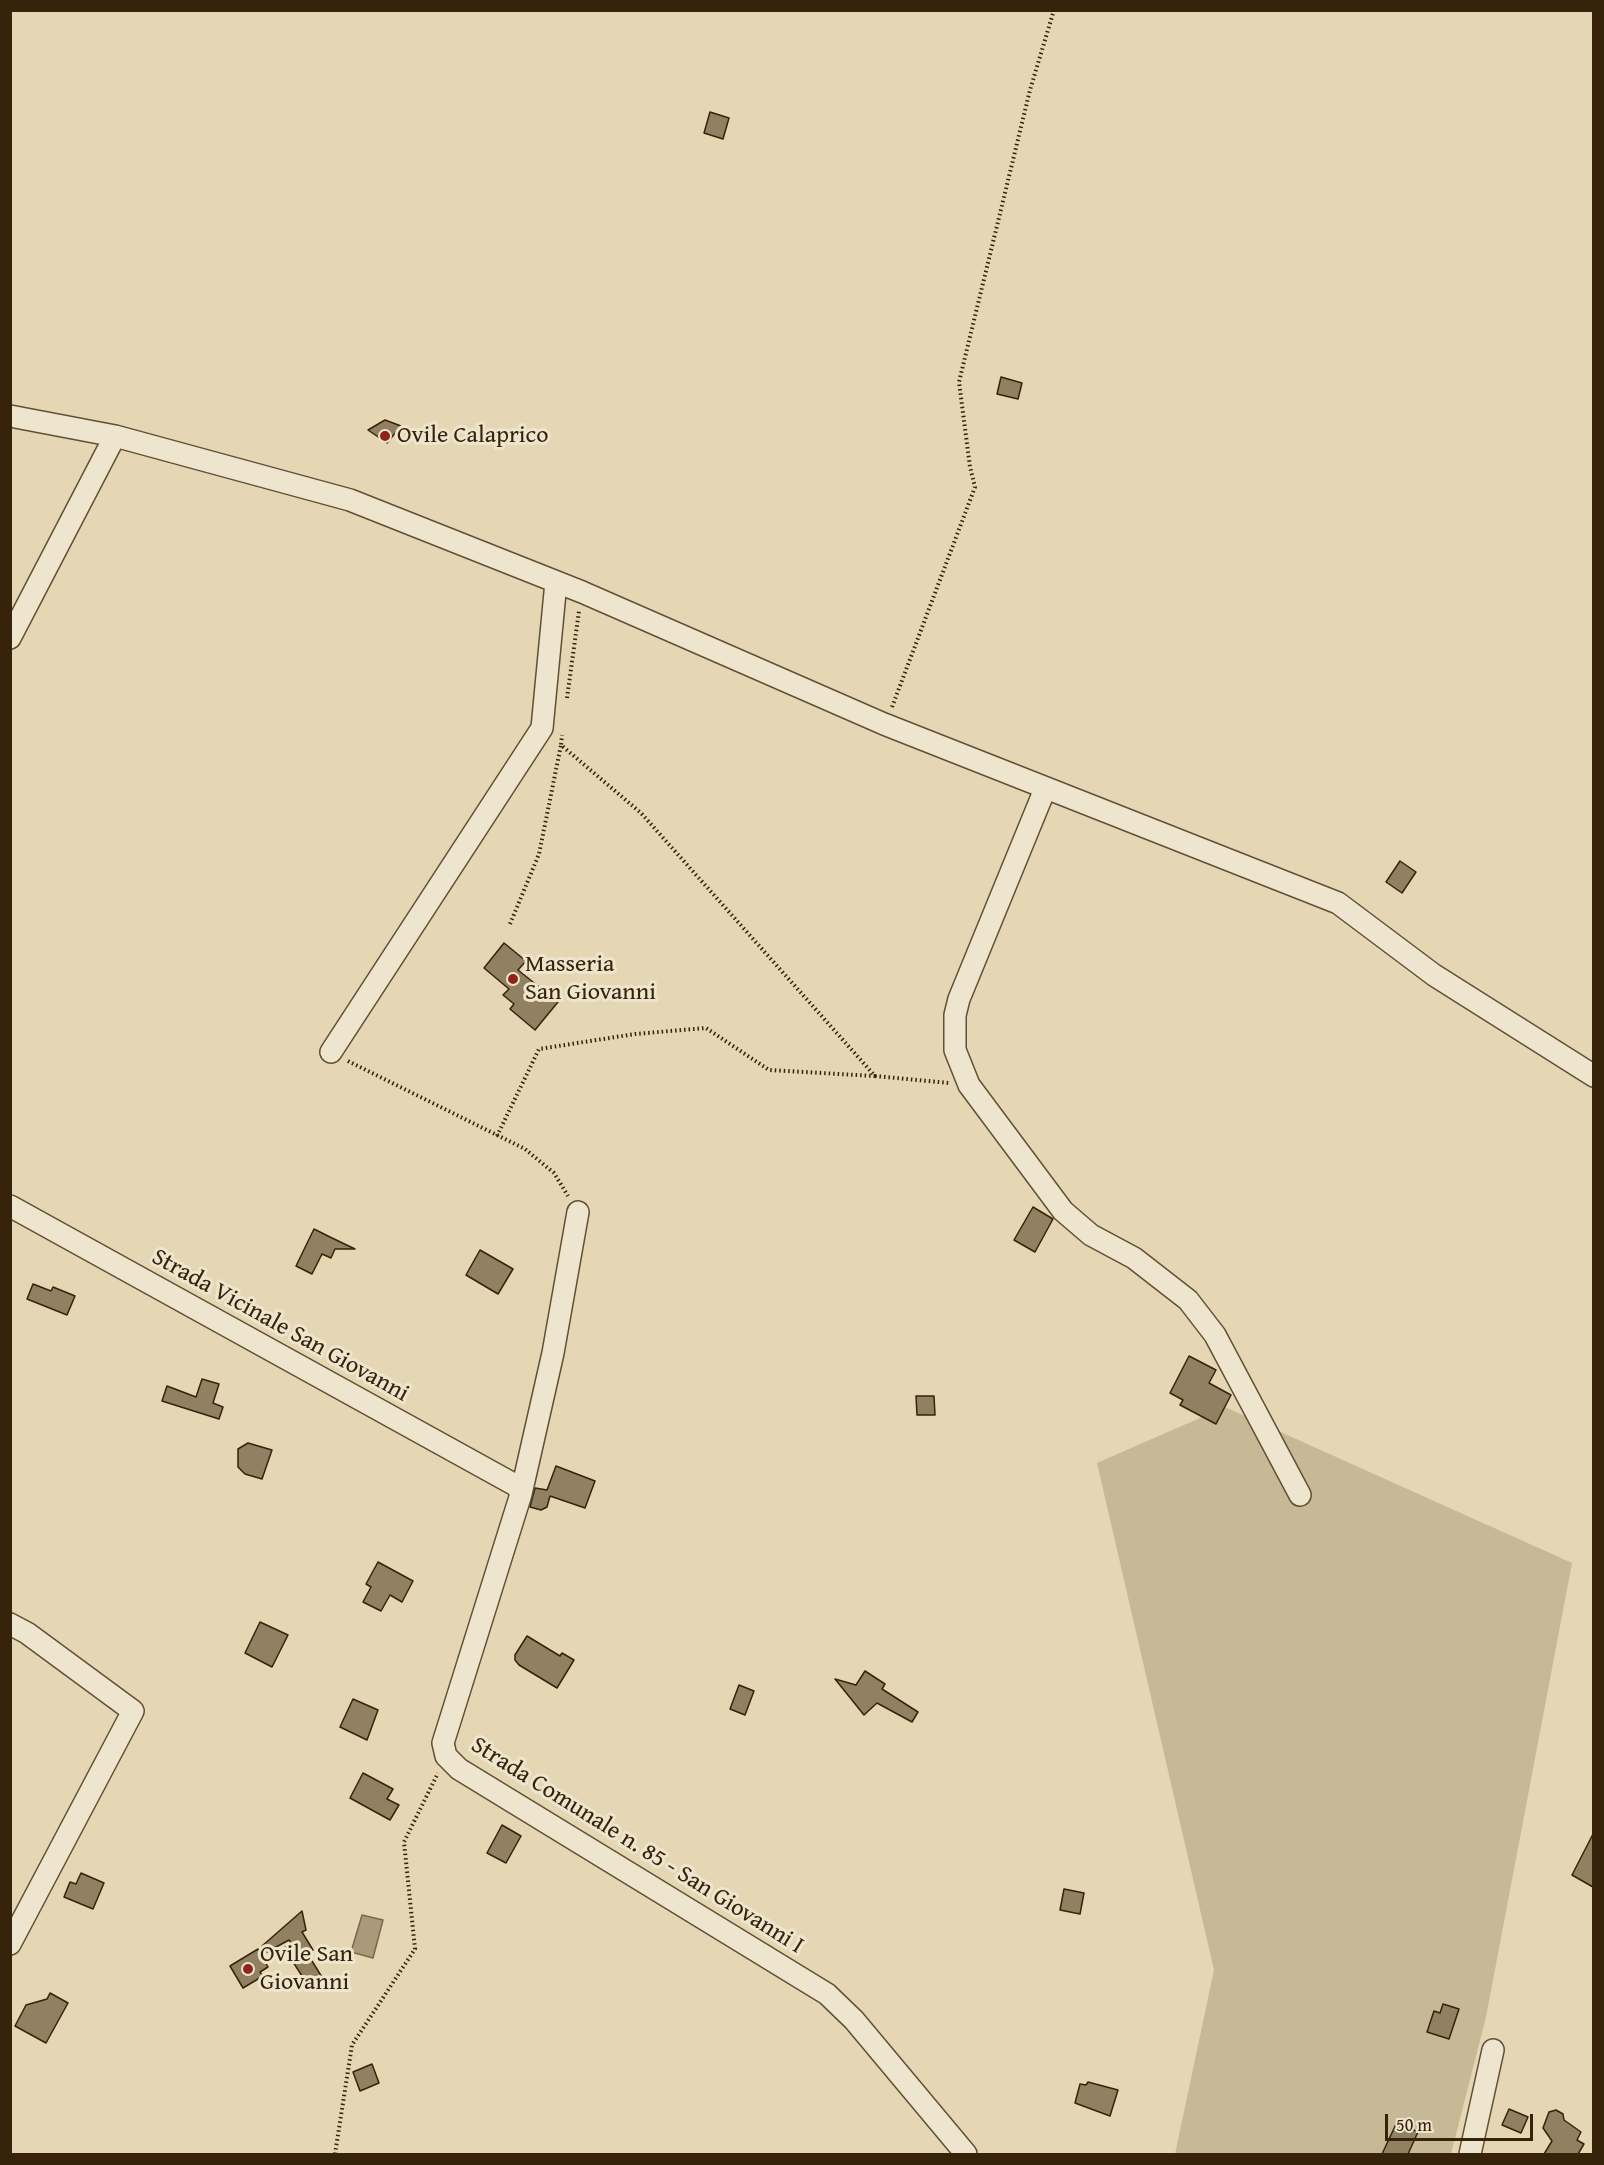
<!DOCTYPE html>
<style>
body{margin:0}
#map{position:relative;width:1604px;height:2165px;overflow:hidden;background:#e5d7b3;font-family:"Gentium Book Plus",serif}
canvas{display:block}
.frame{position:absolute;inset:0;border:12px solid #37220a;pointer-events:none}
.scale{position:absolute;left:1385px;top:2114px;width:148px;height:27px;box-sizing:border-box;border:3px solid #37220a;border-top:0;padding-left:8px;font-size:18px;line-height:21px;white-space:nowrap;color:#37220a;-webkit-text-stroke:4px #eee5ce;paint-order:stroke}
</style>
<div id="map">
<canvas width="1604" height="2165"></canvas>
<div class="frame"></div>
<div class="scale">50 m</div>
</div>
<script>
const c = document.querySelector('canvas').getContext('2d');
c.lineJoin = 'round';
function fillPath(path, color) { c.fillStyle = color; c.fill(path, 'evenodd'); }
const poly = rows => new Path2D(rows.map(r => 'M' + r).join(''));
function stroke(path, color, width, dash) { c.strokeStyle = color; c.lineWidth = width; c.lineCap = dash ? 'butt' : 'round'; c.setLineDash(dash || []); c.stroke(path); }
function drawText(font, color, halo, rows, align = 'center') {
  c.font = font + ' "Gentium Book Plus",serif'; c.lineWidth = 6; c.setLineDash([]); c.textBaseline = 'middle'; c.strokeStyle = halo; c.fillStyle = color; for (const [text, x, y, turn = 0] of rows) {
    c.save(); c.translate(x, y); c.rotate((+turn || 0) * Math.PI / 180); c.textAlign = isNaN(turn) ? turn : align; if (halo) c.strokeText(text, 0, 0); c.fillText(text, 0, 0); c.restore();
  }
}
fillPath(poly([
 [1225,1407,1572,1563,1486,2017,1451,2154,1175,2154,1214,1970,1097,1463]
]), '#c7b896');
const water = poly([
 [362,1915,383,1920,373,1958,351,1952,362,1915]
]);
fillPath(water, '#aa997a');
stroke(water, '#7c694d', 1.5);
const building = poly([
 [710,112,729,118,723,139,704,133,710,112],
 [1001,377,1022,383,1018,399,997,394,1001,377],
 [385,420,401,426,387,443,368,430,385,420],
 [1400,861,1416,872,1402,893,1386,882,1400,861],
 [504,943,526,961,518,970,558,1002,535,1030,510,1009,514,1004,503,995,509,989,484,968,504,943],
 [1033,1207,1053,1219,1035,1252,1014,1240,1033,1207],
 [314,1229,330,1237,355,1249,335,1249,331,1258,322,1254,312,1274,296,1266,314,1229],
 [480,1250,513,1269,498,1294,466,1275,480,1250],
 [33,1284,51,1291,53,1287,75,1296,67,1315,27,1299,33,1284],
 [1189,1356,1216,1370,1209,1383,1231,1395,1216,1424,1180,1405,1183,1400,1170,1393,1189,1356],
 [202,1379,219,1384,213,1403,223,1407,219,1419,162,1401,167,1386,196,1397,202,1379],
 [916,1396,934,1396,935,1415,917,1415,916,1396],
 [248,1443,272,1450,262,1479,245,1474,238,1467,238,1449,248,1443],
 [556,1466,595,1481,585,1508,550,1496,547,1507,541,1510,530,1507,535,1488,547,1490,556,1466],
 [378,1562,413,1581,402,1602,390,1595,381,1611,363,1602,371,1587,366,1584,378,1562],
 [260,1622,288,1635,272,1667,245,1653,260,1622],
 [527,1636,560,1656,562,1653,574,1660,557,1688,519,1665,515,1660,515,1655,527,1636],
 [865,1671,885,1684,882,1689,918,1712,912,1722,877,1703,864,1715,835,1679,856,1685,865,1671],
 [739,1685,754,1691,745,1715,730,1709,739,1685],
 [353,1699,378,1710,367,1740,340,1727,353,1699],
 [363,1773,393,1789,387,1799,399,1805,390,1820,350,1798,363,1773],
 [502,1825,521,1836,506,1863,487,1853,502,1825],
 [1593,1834,1593,1887,1572,1875,1593,1834],
 [81,1873,104,1883,93,1909,64,1897,70,1882,76,1884,81,1873],
 [1064,1889,1084,1893,1080,1914,1060,1910,1064,1889],
 [302,1911,306,1930,302,1932,313,1950,307,1953,325,1982,304,1979,284,1948,291,1943,289,1940,267,1952,262,1946,302,1911],
 [258,1949,268,1967,260,1972,263,1976,243,1988,230,1966,258,1949],
 [50,1993,68,2003,46,2043,15,2026,26,2005,47,1999,50,1993],
 [1443,2004,1459,2009,1449,2039,1427,2032,1434,2011,1440,2013,1443,2004],
 [372,2064,379,2083,360,2091,353,2072,372,2064],
 [1088,2082,1118,2090,1110,2116,1075,2103,1080,2084,1086,2085,1088,2082],
 [1509,2109,1528,2117,1521,2133,1502,2125,1509,2109],
 [1556,2110,1563,2114,1564,2120,1581,2132,1577,2140,1584,2144,1578,2154,1544,2154,1552,2141,1543,2128,1549,2112,1556,2110],
 [1397,2122,1418,2132,1408,2154,1382,2154,1397,2122]
]);
fillPath(building, '#918062');
stroke(building, '#37220a', 1.5);
const minor = poly([
 [10,416,115,436,350,500,582,592,884,724,1338,903,1434,975,1594,1076],
 [10,638,115,436],
 [1045,789,959,999,955,1015,955,1050,969,1085,1063,1211,1091,1235,1134,1258,1188,1300,1215,1335,1300,1495],
 [331,1052,542,728,556,582],
 [10,1206,517,1486,521,1494],
 [578,1212,553,1353,521,1494,443,1743,446,1756,459,1769,827,1994,854,2020,966,2154],
 [10,1624,27,1633,133,1711,10,1944],
 [1470,2154,1493,2050]
]);
stroke(minor, '#624f34', 24);
stroke(poly([
 [567,698,579,611],
 [892,707,975,487,970,467,959,382,1030,90,1054,10],
 [510,924,539,854,561,745],
 [348,1061,525,1149,554,1173,568,1196],
 [875,1076,949,1083],
 [497,1136,539,1049,635,1034,706,1028,769,1070,875,1076,641,813,561,745,562,735],
 [335,2154,352,2045,415,1949,404,1842,438,1773]
]), '#37220a', 4, [1.5, 3]);
stroke(minor, '#eee5ce', 21);
for (const [x, y, r, color] of [
 [385,436,6,"#8f2418"],
 [513,979,6,"#8f2418"],
 [248,1969,6,"#8f2418"]
]) { const dot = new Path2D(); dot.arc(x, y, r, 0, 2 * Math.PI); c.fillStyle = color; c.fill(dot); stroke(dot, '#eee5ce', 2); }
drawText('24px', '#37220a', '#eee5ce', [
 ["Ovile Calaprico",397,436],
 ["Masseria",525,965],
 ["San Giovanni",525,993],
 ["Ovile San",260,1955],
 ["Giovanni",260,1983]
], 'left');
drawText('24px', '#37220a', '#eee5ce', [
 ["Strada Vicinale San Giovanni",280,1326,29],
 ["Strada Comunale n. 85 - San Giovanni I",637,1846,32]
]);
</script>
